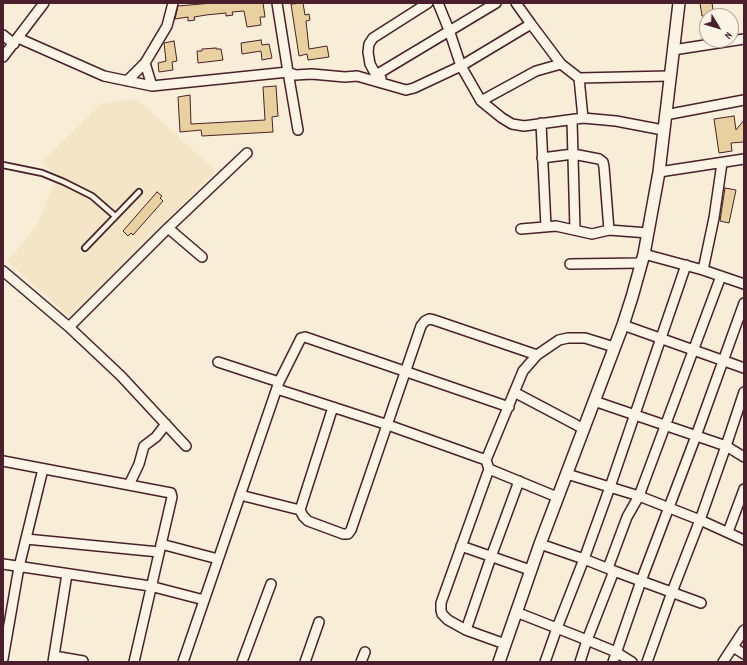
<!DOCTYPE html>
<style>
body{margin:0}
#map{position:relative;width:747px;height:665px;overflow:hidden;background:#f8eed7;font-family:Dekko,sans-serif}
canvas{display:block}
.frame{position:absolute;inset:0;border:4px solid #4a1f2b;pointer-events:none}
.north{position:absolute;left:699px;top:8px;width:40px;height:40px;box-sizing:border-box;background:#fcf5e5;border:1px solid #b59f9b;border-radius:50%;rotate:128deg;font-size:11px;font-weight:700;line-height:16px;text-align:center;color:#4a1f2b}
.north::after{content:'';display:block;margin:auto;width:14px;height:18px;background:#4a1f2b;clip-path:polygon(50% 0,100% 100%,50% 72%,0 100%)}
</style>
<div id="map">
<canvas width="747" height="665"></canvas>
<div class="frame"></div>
<div class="north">N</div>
</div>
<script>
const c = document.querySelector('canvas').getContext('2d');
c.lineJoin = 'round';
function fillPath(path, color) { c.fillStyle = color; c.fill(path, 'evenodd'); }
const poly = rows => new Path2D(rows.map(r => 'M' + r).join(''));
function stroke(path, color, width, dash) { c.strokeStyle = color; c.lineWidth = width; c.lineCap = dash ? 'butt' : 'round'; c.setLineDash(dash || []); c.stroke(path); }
fillPath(poly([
 [137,99,216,171,70,317,7,261,36,227,57,176,42,162,102,103]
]), '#f4e5c6');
const building = poly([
 [212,3,263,3,265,17,260,17,261,25,247,27,244,11,232,12,233,15,226,16,226,13,206,15,194,17,195,20,188,21,188,17,175,19,178,6,212,3],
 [303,3,305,15,309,14,310,20,306,21,309,49,327,46,329,57,308,60,307,54,299,56,291,4,303,3],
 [700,3,712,3,714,16,702,16,700,3],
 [261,40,262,45,269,44,272,58,262,60,261,51,242,54,241,43,261,40],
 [174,41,177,61,172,62,173,70,159,72,158,63,166,61,164,43,174,41],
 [216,48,216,49,221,49,223,60,198,63,197,51,202,51,202,49,216,48],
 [276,86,278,116,272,117,273,132,202,136,201,130,180,132,178,97,190,95,191,124,265,120,263,87,276,86],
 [734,116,736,130,744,120,744,142,731,143,732,151,719,153,714,119,734,116],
 [725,188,736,190,729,223,720,221,725,188],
 [157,192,162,196,160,198,163,201,133,235,131,233,128,236,123,231,157,192]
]);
fillPath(building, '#e9d09f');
stroke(building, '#4a1f2b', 1);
const service = poly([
 [3,165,42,173,64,182,92,196,115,216],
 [85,248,139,192]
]);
const minor = poly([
 [438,3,449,30,461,66,531,24],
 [516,3,531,24,561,64,579,78,669,76],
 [3,35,14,44],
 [18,38,104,76,152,86,288,72,277,3],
 [673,50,744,39],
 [3,57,44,3],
 [145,63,152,86],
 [288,72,295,75,312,74,345,77,357,76,406,90,414,88,461,66,481,101,502,118,512,124,524,126,583,118,616,121,663,130],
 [288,72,298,130],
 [376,75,496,3],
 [381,78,376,75,370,64,368,52,369,44,373,38,428,3],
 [579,78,583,118],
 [127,81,145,63,167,26,173,3],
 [481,101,536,71,561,64],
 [665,115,744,100],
 [572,120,575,230],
 [541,123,546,227],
 [542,158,573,154,599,159,603,162,604,167,609,230],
 [659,172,744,159],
 [168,228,202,257],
 [521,229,556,226,592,234,609,230,648,233],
 [644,254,703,270,744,284],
 [570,264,641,263],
 [703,270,714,218,722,163],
 [3,271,69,327,121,376,186,446],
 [721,276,639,496,700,520,744,540],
 [623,325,744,368],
 [69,327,168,228,247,153],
 [218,362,279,382],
 [277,389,388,425,486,460,523,371,537,355,559,340,568,338,585,338,614,347],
 [514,392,584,429],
 [594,401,726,446,744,392],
 [333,407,300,510,303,516,308,521,343,534,348,534,351,530,421,326,425,321,429,319,434,320,537,355],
 [3,461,171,493,172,497,134,662],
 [487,463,489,469,557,497],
 [489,469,441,603,441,610,442,614,448,620,466,630,505,644],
 [567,474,639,496,627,517,608,568],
 [129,485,139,464,144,446,156,437,166,424],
 [240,495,300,510],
 [728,532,744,489],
 [26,539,159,552],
 [161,544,218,559],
 [540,544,584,559,614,571,587,640,616,652,632,662],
 [461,546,530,570],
 [3,564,150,586,204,600],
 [614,571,641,581,696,436,744,303],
 [516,612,587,640,580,662],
 [466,630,491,557,519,481],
 [733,647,744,654],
 [54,656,83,661],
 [3,659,19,567,43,469],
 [53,662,67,574],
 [183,662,279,382,301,338,305,337,509,407],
 [242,662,271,584],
 [305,662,319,622],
 [361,662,365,652],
 [545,662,557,628,584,559,610,487,686,265],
 [613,662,641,581,701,603],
 [647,662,672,592,700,520,726,446,744,457],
 [723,662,744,630]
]);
const tertiary = poly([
 [499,662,540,544,623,325,632,297,644,254,659,172,679,3]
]);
stroke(service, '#4a1f2b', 8);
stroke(minor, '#4a1f2b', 12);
stroke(tertiary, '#4a1f2b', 14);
stroke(service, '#fcf5e5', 4.5);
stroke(minor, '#fcf5e5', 9);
stroke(tertiary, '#fcf5e5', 11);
</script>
